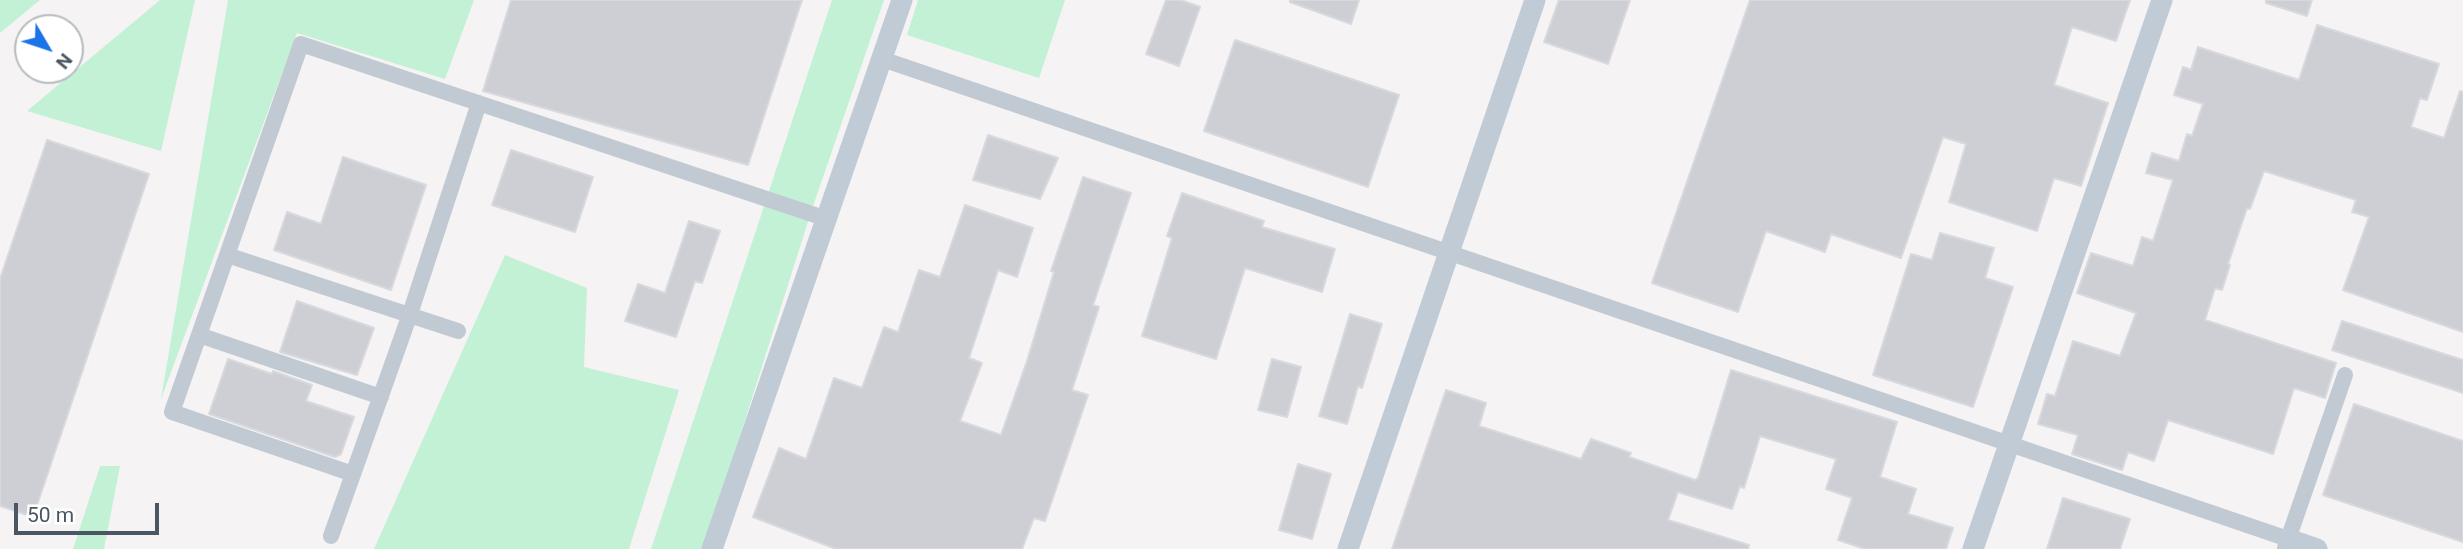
<!DOCTYPE html>
<style>
body{margin:0}
#map{position:relative;width:2463px;height:549px;overflow:hidden;background:#f5f3f3;font-family:Roboto,sans-serif}
canvas{display:block}
.north{position:absolute;left:14px;top:14px;width:70px;height:70px;box-sizing:border-box;background:#fff;border:2px solid #b7bbc0;border-radius:50%;rotate:129deg;font-size:19px;font-weight:700;line-height:28px;text-align:center;color:#4a5661}
.north::after{content:'';display:block;margin:auto;width:24px;height:32px;background:#1a73e8;clip-path:polygon(50% 0,100% 100%,50% 72%,0 100%)}
.scale{position:absolute;left:14px;top:503px;width:145px;height:32px;box-sizing:border-box;border:4px solid #4a5661;border-top:0;padding-left:9px;font-size:21px;line-height:24px;white-space:nowrap;color:#4a5661;-webkit-text-stroke:5px #fff;paint-order:stroke}
</style>
<div id="map">
<canvas width="2463" height="549"></canvas>
<div class="north">N</div>
<div class="scale">50 m</div>
</div>
<script>
const c = document.querySelector('canvas').getContext('2d');
c.lineJoin = 'round';
function fillPath(path, color) { c.fillStyle = color; c.fill(path, 'evenodd'); }
const poly = rows => new Path2D(rows.map(r => 'M' + r).join(''));
function stroke(path, color, width, dash) { c.strokeStyle = color; c.lineWidth = width; c.lineCap = dash ? 'butt' : 'round'; c.setLineDash(dash || []); c.stroke(path); }
fillPath(poly([
 [0,0,40,0,0,33],
 [160,0,195,0,161,151,27,111],
 [228,0,474,0,445,79,297,33,161,399],
 [832,0,884,0,813,206,704,549,651,549],
 [918,0,1065,0,1039,78,907,35],
 [505,255,587,288,584,367,679,390,629,549,374,549],
 [100,466,120,466,104,549,73,549]
]), '#c3f1d5');
const building = poly([
 [511,0,802,0,748,165,483,91,511,0],
 [1166,0,1181,0,1200,7,1179,66,1146,54,1166,0],
 [1290,0,1359,0,1351,24,1290,2,1290,0],
 [1559,0,1630,0,1608,64,1544,42,1559,0],
 [1750,0,2130,0,2116,41,2072,27,2054,85,2108,103,2081,186,2054,178,2037,231,1949,202,1966,144,1943,137,1901,258,1831,234,1825,252,1766,231,1738,312,1652,283,1750,0],
 [2266,0,2312,0,2307,16,2266,3,2266,0],
 [2317,25,2439,64,2427,100,2420,98,2411,127,2444,138,2460,91,2463,92,2463,332,2343,290,2369,217,2352,212,2356,200,2264,171,2250,209,2247,208,2228,264,2230,265,2222,290,2215,288,2205,320,2336,363,2325,398,2294,388,2273,454,2168,420,2154,461,2128,452,2122,470,2072,454,2078,435,2038,424,2047,394,2055,396,2073,341,2120,356,2136,313,2077,293,2091,253,2133,266,2142,237,2153,241,2173,180,2146,173,2152,153,2179,161,2187,134,2192,136,2203,104,2174,95,2183,67,2191,70,2198,47,2299,80,2317,25],
 [1235,40,1399,95,1368,187,1204,131,1235,40],
 [988,135,1058,158,1040,199,973,180,988,135],
 [47,140,149,174,33,517,0,506,0,279,47,140],
 [511,150,593,177,575,232,492,205,511,150],
 [343,157,426,185,391,290,274,250,287,212,321,224,343,157],
 [1083,177,1131,193,1093,305,1099,307,1072,390,1088,395,1045,521,1034,518,1022,549,836,549,753,517,779,448,806,459,834,378,862,388,884,327,898,332,919,270,940,277,965,205,1033,228,1017,277,998,270,969,358,982,363,960,421,1001,435,1027,361,1054,272,1051,271,1083,177],
 [1182,193,1264,221,1262,227,1335,249,1322,292,1245,268,1216,359,1142,336,1172,238,1167,236,1182,193],
 [689,221,720,231,702,283,695,281,676,337,625,321,638,284,665,293,689,221],
 [1940,233,1994,248,1985,278,2013,287,1973,407,1873,375,1911,254,1932,260,1940,233],
 [297,301,374,328,357,375,280,352,297,301],
 [1350,314,1382,324,1362,388,1358,386,1347,424,1319,416,1350,314],
 [2342,321,2463,360,2463,393,2332,350,2342,321],
 [228,359,272,374,273,371,312,385,306,401,354,417,341,454,335,457,209,414,228,359],
 [1272,359,1301,367,1287,417,1258,410,1272,359],
 [1731,370,1897,422,1880,477,1916,489,1908,514,1953,528,1946,549,1865,549,1838,540,1852,498,1826,489,1836,459,1760,436,1744,488,1740,486,1732,509,1678,492,1668,520,1749,545,1748,549,1392,549,1446,390,1486,403,1479,426,1581,459,1591,439,1631,453,1629,457,1695,480,1698,478,1731,370],
 [2354,404,2463,441,2463,542,2323,495,2354,404],
 [1298,464,1331,474,1312,539,1279,530,1298,464],
 [2063,498,2130,519,2120,549,2047,549,2063,498]
]);
fillPath(building, '#cdcfd5');
stroke(building, '#d7d9de', 2);
stroke(poly([
 [882,59,2288,539],
 [227,255,458,331],
 [199,335,381,397],
 [353,474,172,412,301,44,827,219],
 [331,536,410,314,479,103],
 [2285,548,2345,375]
]), '#c1cad2', 16);
stroke(poly([
 [2288,539,2317,549],
 [712,549,902,0],
 [1348,549,1535,0],
 [1973,549,2162,0]
]), '#c1cbd6', 21);
</script>
